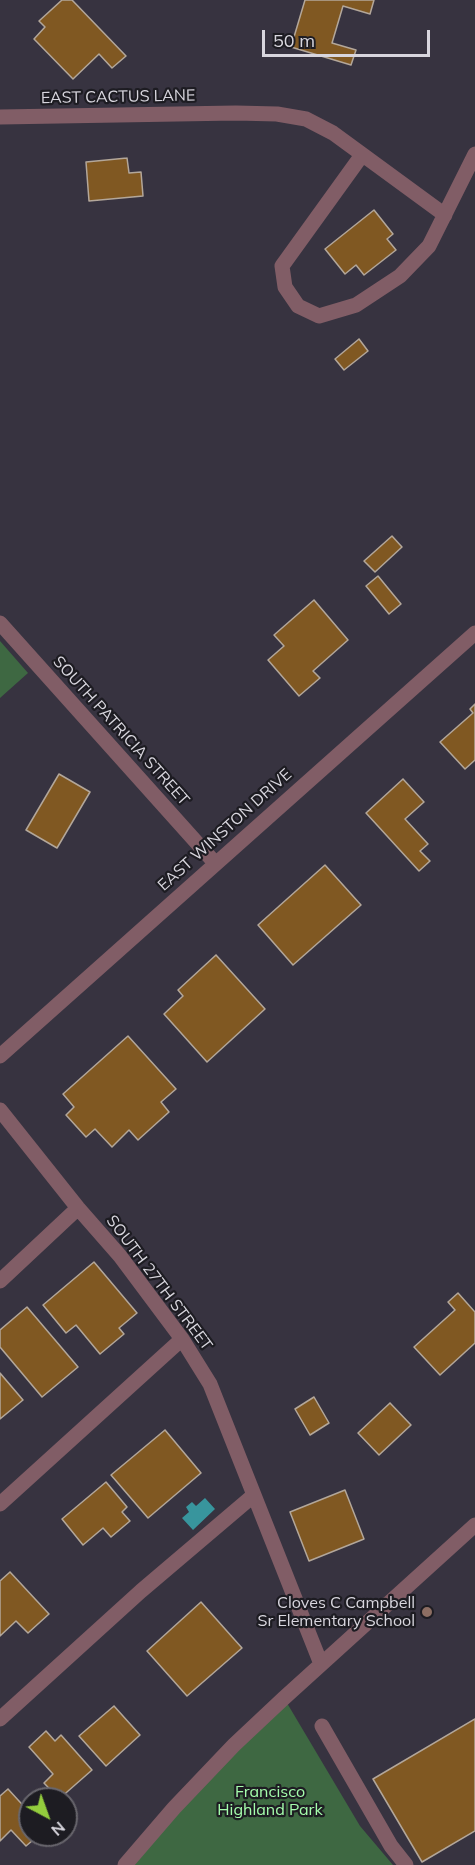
<!DOCTYPE html>
<style>
body{margin:0}
#map{position:relative;width:475px;height:1865px;overflow:hidden;background:#373340;font-family:Mulish,sans-serif}
canvas{display:block}
.north{position:absolute;left:18px;top:1787px;width:60px;height:60px;box-sizing:border-box;background:#1d1c22;border:2px solid #68666d;border-radius:50%;rotate:139deg;font-size:16px;font-weight:700;line-height:24px;text-align:center;color:#d8d6de}
.north::after{content:'';display:block;margin:auto;width:21px;height:27px;background:#93cc3d;clip-path:polygon(50% 0,100% 100%,50% 72%,0 100%)}
.scale{position:absolute;left:262px;top:30px;width:168px;height:27px;box-sizing:border-box;border:3px solid #d8d6de;border-top:0;padding-left:8px;font-size:18px;line-height:21px;white-space:nowrap;color:#d8d6de;-webkit-text-stroke:4px #1d1c22;paint-order:stroke}
</style>
<div id="map">
<canvas width="475" height="1865"></canvas>
<div class="north">N</div>
<div class="scale">50 m</div>
</div>
<script>
const c = document.querySelector('canvas').getContext('2d');
c.lineJoin = 'round';
function fillPath(path, color) { c.fillStyle = color; c.fill(path, 'evenodd'); }
const poly = rows => new Path2D(rows.map(r => 'M' + r).join(''));
function stroke(path, color, width, dash) { c.strokeStyle = color; c.lineWidth = width; c.lineCap = dash ? 'butt' : 'round'; c.setLineDash(dash || []); c.stroke(path); }
function drawText(font, color, halo, rows, align = 'center') {
  c.font = font + ' Mulish,sans-serif'; c.lineWidth = 4.5; c.setLineDash([]); c.textBaseline = 'middle'; c.strokeStyle = halo; c.fillStyle = color; for (const [text, x, y, turn = 0] of rows) {
    c.save(); c.translate(x, y); c.rotate((+turn || 0) * Math.PI / 180); c.textAlign = isNaN(turn) ? turn : align; if (halo) c.strokeText(text, 0, 0); c.fillText(text, 0, 0); c.restore();
  }
}
fillPath(poly([
 [0,641,28,673,0,698],
 [284,1698,360,1826,393,1865,125,1865]
]), '#3e6842');
fillPath(poly([
 [205,1498,215,1509,193,1530,182,1518,189,1512,186,1507,192,1502,196,1506]
]), '#38959d');
const building = poly([
 [62,0,72,0,126,56,112,68,99,54,73,79,34,39,45,27,39,21,62,0],
 [305,0,374,0,370,14,343,6,332,43,356,50,351,65,291,47,305,0],
 [127,158,129,173,141,172,143,196,89,201,86,162,127,158],
 [374,210,393,234,387,239,396,250,364,275,356,265,345,274,325,249,374,210],
 [359,339,368,351,344,370,335,359,359,339],
 [392,536,402,547,375,572,364,561,392,536],
 [378,576,401,604,389,614,366,586,378,576],
 [314,600,348,640,313,671,320,678,299,696,268,660,284,646,274,635,314,600],
 [475,704,475,760,465,769,440,742,473,713,470,709,475,704],
 [59,774,90,792,57,848,26,830,59,774],
 [403,779,424,802,405,819,428,844,420,851,430,861,419,871,366,813,403,779],
 [325,865,361,905,293,965,258,925,325,865],
 [216,955,265,1009,207,1062,164,1014,183,996,178,990,216,955],
 [128,1036,176,1089,161,1102,169,1112,138,1140,129,1130,112,1147,95,1129,86,1137,66,1115,74,1107,63,1094,128,1036],
 [94,1262,137,1313,119,1328,124,1334,100,1354,76,1325,66,1333,43,1305,94,1262],
 [458,1293,475,1312,475,1343,440,1375,414,1347,455,1310,448,1302,458,1293],
 [27,1307,78,1367,42,1397,0,1347,0,1330,27,1307],
 [0,1373,23,1400,0,1419,0,1373],
 [314,1397,329,1423,310,1435,295,1409,314,1397],
 [390,1403,411,1425,379,1455,358,1433,390,1403],
 [165,1430,201,1473,148,1518,111,1475,165,1430],
 [106,1482,127,1507,122,1512,130,1521,111,1537,103,1528,83,1545,62,1519,106,1482],
 [345,1490,364,1539,309,1561,290,1512,345,1490],
 [10,1572,49,1614,28,1633,16,1621,0,1636,0,1581,10,1572],
 [201,1602,242,1648,187,1696,147,1651,201,1602],
 [114,1706,140,1735,106,1766,79,1736,114,1706],
 [475,1719,475,1831,422,1862,373,1779,475,1719],
 [46,1731,55,1741,61,1735,92,1770,59,1799,44,1783,53,1774,29,1747,46,1731],
 [8,1789,30,1813,30,1835,39,1835,26,1846,11,1830,0,1841,0,1796,8,1789]
]);
fillPath(building, '#805822');
stroke(building, '#b3a79a', 1.5);
stroke(poly([
 [0,117,236,113,277,114,306,119,333,133,445,215],
 [362,155,282,266,285,287,298,306,319,316,356,305,400,276,429,246,475,154],
 [0,623,215,863],
 [0,1056,475,633],
 [0,1110,78,1208,120,1256,182,1339,210,1384,321,1664],
 [0,1281,78,1208],
 [0,1504,182,1339],
 [0,1719,141,1591,254,1495],
 [322,1726,391,1846,406,1865],
 [125,1865,174,1808,234,1745,284,1698,475,1525]
]), '#815d66', 15);
for (const [x, y, r, color] of [
 [427,1612,6,"#8d6e63"]
]) { const dot = new Path2D(); dot.arc(x, y, r, 0, 2 * Math.PI); c.fillStyle = color; c.fill(dot); stroke(dot, '#1d1c22', 2); }
drawText('16px', '#d8d6de', '#1d1c22', [
 ["EAST CACTUS LANE",118,97,-1],
 ["SOUTH PATRICIA STREET",121,731,48],
 ["EAST WINSTON DRIVE",225,830,-42],
 ["SOUTH 27TH STREET",159,1283,53]
]);
drawText('16px', '#d8d6de', '#1d1c22', [
 ["Cloves C Campbell",415,1603],
 ["Sr Elementary School",415,1621]
], 'right');
drawText('16px', '#a5fdac', '#1d1c22', [
 ["Francisco",270,1792],
 ["Highland Park",270,1810]
]);
</script>
